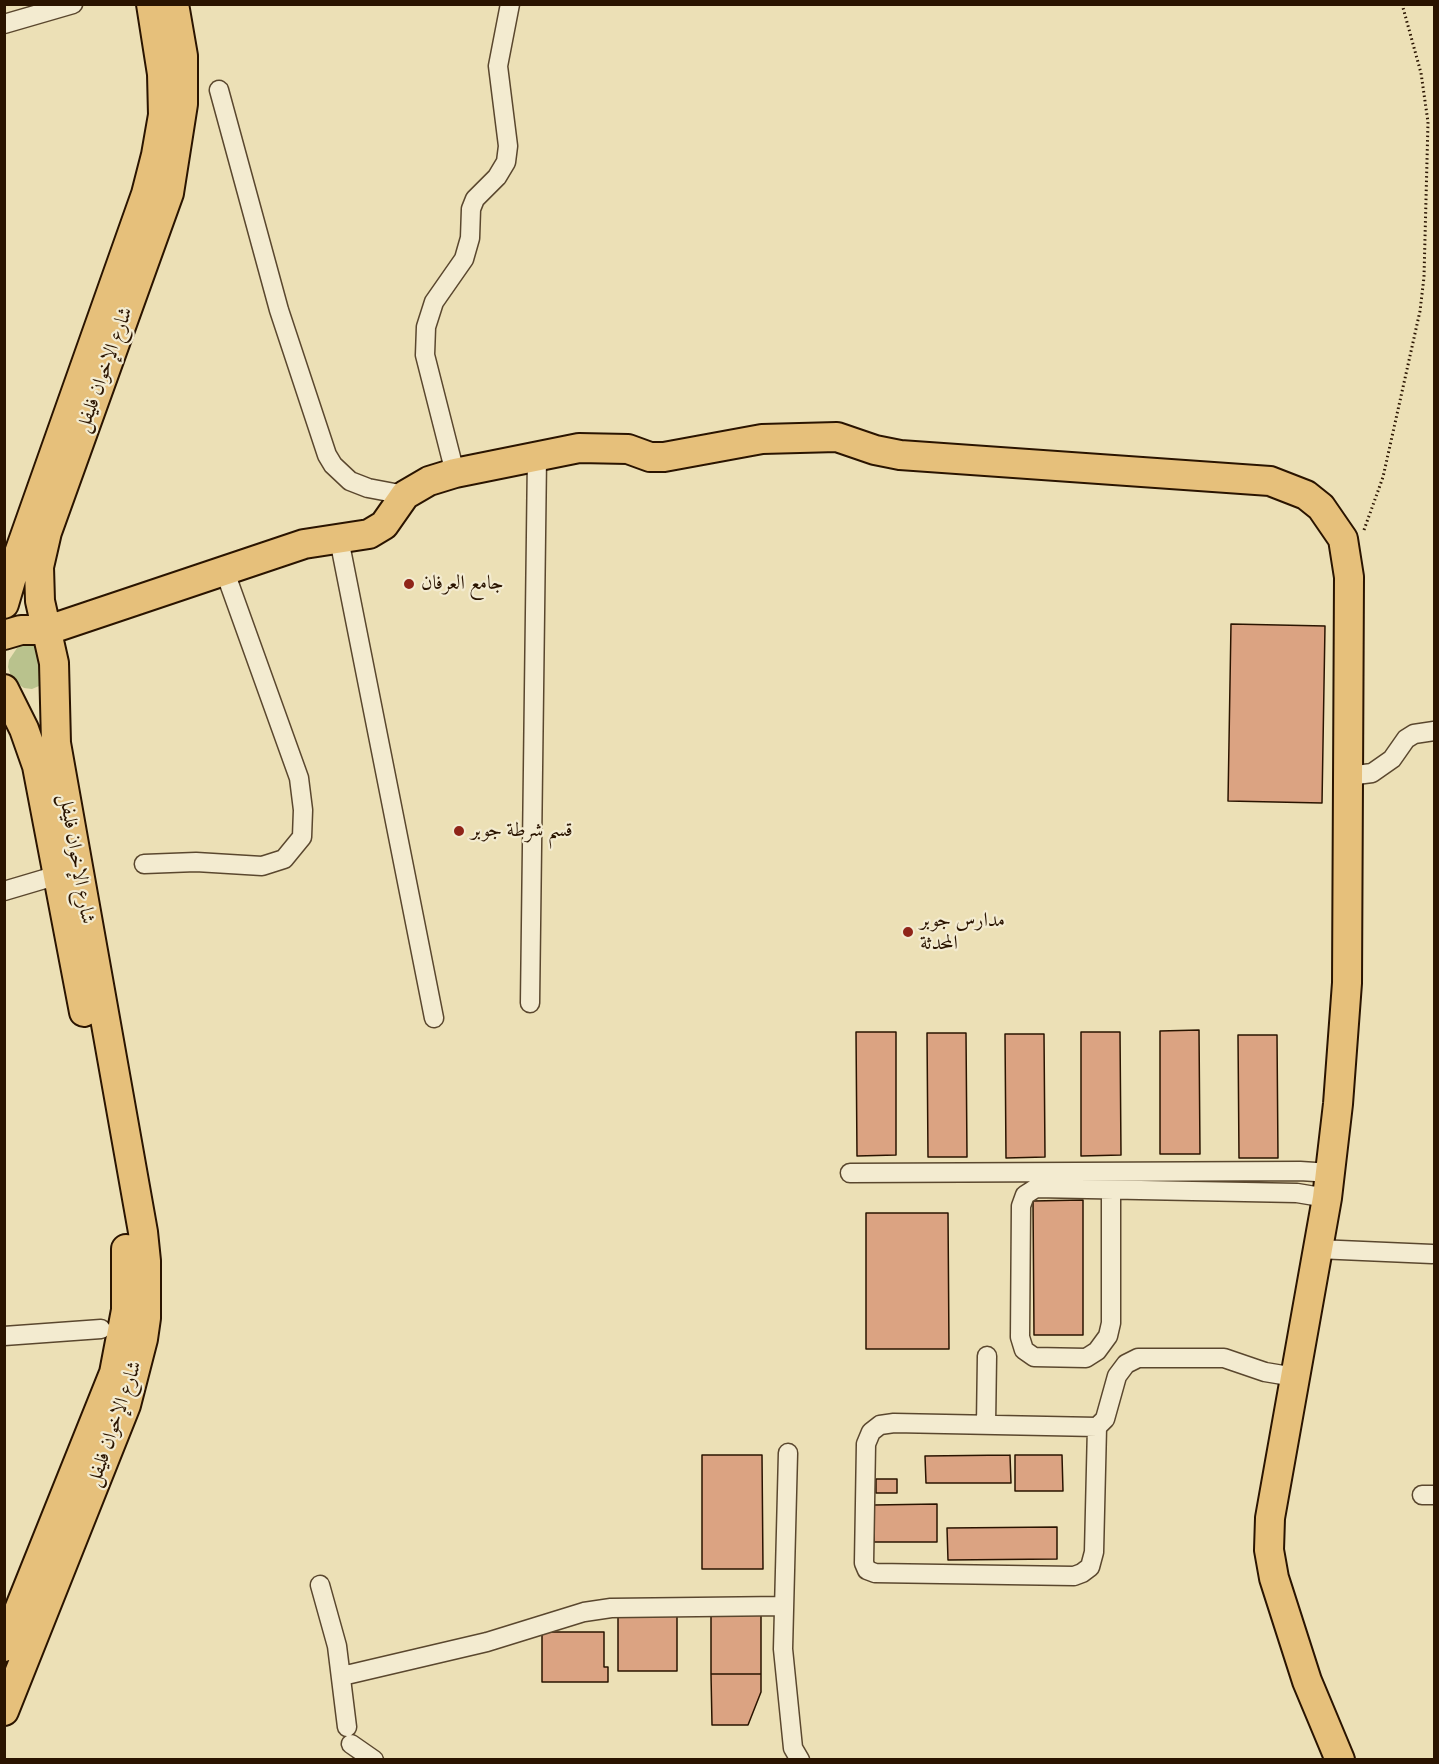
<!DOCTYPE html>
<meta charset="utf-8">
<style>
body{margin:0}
#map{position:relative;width:1439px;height:1764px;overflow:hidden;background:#ece0b6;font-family:"Gentium Book Plus",serif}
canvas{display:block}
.frame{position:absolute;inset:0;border:6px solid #2a1400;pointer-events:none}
</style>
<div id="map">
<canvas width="1439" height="1764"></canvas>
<div class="frame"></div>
</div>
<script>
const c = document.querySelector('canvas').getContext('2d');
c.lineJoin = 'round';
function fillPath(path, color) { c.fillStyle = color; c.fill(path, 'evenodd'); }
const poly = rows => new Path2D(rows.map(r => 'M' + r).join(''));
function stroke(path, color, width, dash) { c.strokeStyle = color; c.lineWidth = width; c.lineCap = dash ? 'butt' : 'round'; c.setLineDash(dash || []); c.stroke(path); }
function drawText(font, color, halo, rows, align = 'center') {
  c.font = font + ' "Gentium Book Plus",Amiri,serif'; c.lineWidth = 4.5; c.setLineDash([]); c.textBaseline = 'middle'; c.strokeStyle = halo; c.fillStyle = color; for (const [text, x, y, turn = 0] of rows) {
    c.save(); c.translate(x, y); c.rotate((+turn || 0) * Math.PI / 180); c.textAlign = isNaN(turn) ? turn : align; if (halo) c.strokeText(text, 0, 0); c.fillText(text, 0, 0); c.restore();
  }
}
fillPath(poly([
 [30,643,38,645,46,683,32,689,24,688,12,680,8,667,9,660,17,648]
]), '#b9c28d');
const building = poly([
 [1231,624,1325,626,1322,803,1228,801,1231,624],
 [1199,1030,1200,1154,1160,1154,1160,1031,1199,1030],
 [856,1032,896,1032,896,1155,857,1156,856,1032],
 [1081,1032,1120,1032,1121,1155,1081,1156,1081,1032],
 [927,1033,966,1033,967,1157,928,1157,927,1033],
 [1005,1034,1044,1034,1045,1157,1006,1158,1005,1034],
 [1238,1035,1277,1035,1278,1158,1239,1158,1238,1035],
 [1083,1200,1083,1335,1034,1335,1033,1201,1083,1200],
 [866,1213,948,1213,949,1349,866,1349,866,1213],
 [702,1455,762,1455,763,1569,702,1569,702,1455],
 [1010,1455,1011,1483,926,1483,925,1456,1010,1455],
 [1015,1455,1062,1455,1063,1491,1015,1491,1015,1455],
 [876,1479,897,1479,897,1493,876,1493,876,1479],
 [937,1504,937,1542,874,1542,874,1505,937,1504],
 [1057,1527,1057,1559,948,1560,947,1528,1057,1527],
 [711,1613,761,1613,761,1674,711,1674,711,1613],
 [618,1615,677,1615,677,1671,618,1671,618,1615],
 [542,1632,604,1632,604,1667,608,1667,608,1682,542,1682,542,1632],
 [711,1674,761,1674,761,1692,748,1725,712,1725,711,1674]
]);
fillPath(building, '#dba382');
stroke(building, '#2a1400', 1.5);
const minor = poly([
 [4,24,73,4],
 [219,90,279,310,327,455,333,465,350,481,368,488,405,495],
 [455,473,425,355,426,327,434,302,464,259,470,238,471,209,475,199,497,177,506,162,508,146,498,66,510,4],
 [339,539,434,1018],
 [1348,776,1372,773,1392,759,1406,739,1414,734,1434,731],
 [144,864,196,862,262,866,284,859,302,837,303,810,299,778,225,572],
 [4,891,58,875],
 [530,1003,537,457],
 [850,1173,1300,1171,1331,1173],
 [1111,1192,1111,1323,1108,1336,1097,1351,1086,1358,1034,1357,1024,1350,1020,1337,1021,1206,1025,1195,1036,1188,1297,1193,1327,1198],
 [1317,1249,1432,1254],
 [4,1336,101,1329],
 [986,1425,987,1356],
 [1097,1427,894,1423,880,1425,871,1432,866,1444,864,1563,867,1570,875,1573,1074,1576,1082,1573,1090,1567,1094,1552,1097,1427,1105,1419,1117,1376,1126,1364,1138,1358,1224,1358,1265,1372,1295,1377],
 [788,1453,783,1649,793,1748,800,1760],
 [1422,1495,1434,1495],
 [320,1585,337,1646,347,1727],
 [342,1676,487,1642,584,1612,611,1608,783,1606],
 [351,1744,374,1760]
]);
const primary = poly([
 [4,604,19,553,146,194,156,155,163,115,162,74,151,4],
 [4,635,21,630,48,630,304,544,369,534,384,525,405,495,429,481,455,473,579,448,628,449,650,457,664,457,762,439,837,437,875,450,900,455,1270,481,1306,495,1321,507,1343,539,1349,577,1347,983,1338,1104,1327,1198,1270,1518,1269,1550,1274,1578,1307,1681,1340,1760],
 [4,689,24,729,37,766,84,1012],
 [4,1647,114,1373,126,1310,126,1249],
 [4,1711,126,1405,143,1339,146,1318,146,1261,143,1232,56,743,54,663,40,601,39,567,47,532,169,193,183,104,183,56,174,4]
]);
stroke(minor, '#5a472e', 21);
stroke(primary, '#2a1400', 32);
stroke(poly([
 [1364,530,1383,477,1420,311,1424,277,1428,122,1421,73,1402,4]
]), '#2a1400', 3, [1.5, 3]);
stroke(minor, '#f3ebd0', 18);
stroke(primary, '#e6c07b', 28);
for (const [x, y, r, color] of [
 [409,584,6,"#8f2418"],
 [459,831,6,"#8f2418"],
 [908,932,6,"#8f2418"]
]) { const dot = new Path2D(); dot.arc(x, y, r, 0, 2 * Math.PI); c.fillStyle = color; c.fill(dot); stroke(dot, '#f3ebd0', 2); }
drawText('20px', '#2a1400', '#f3ebd0', [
 ["شارع الإخوان فليفل",105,370,-70],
 ["شارع الإخوان فليفل",76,859,80],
 ["شارع الإخوان فليفل",115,1424,-71]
]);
drawText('20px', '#2a1400', '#f3ebd0', [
 ["جامع العرفان",421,584],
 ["قسم شرطة جوبر",471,831],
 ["مدارس جوبر",920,921],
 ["المحدثة",920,944]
], 'left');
</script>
